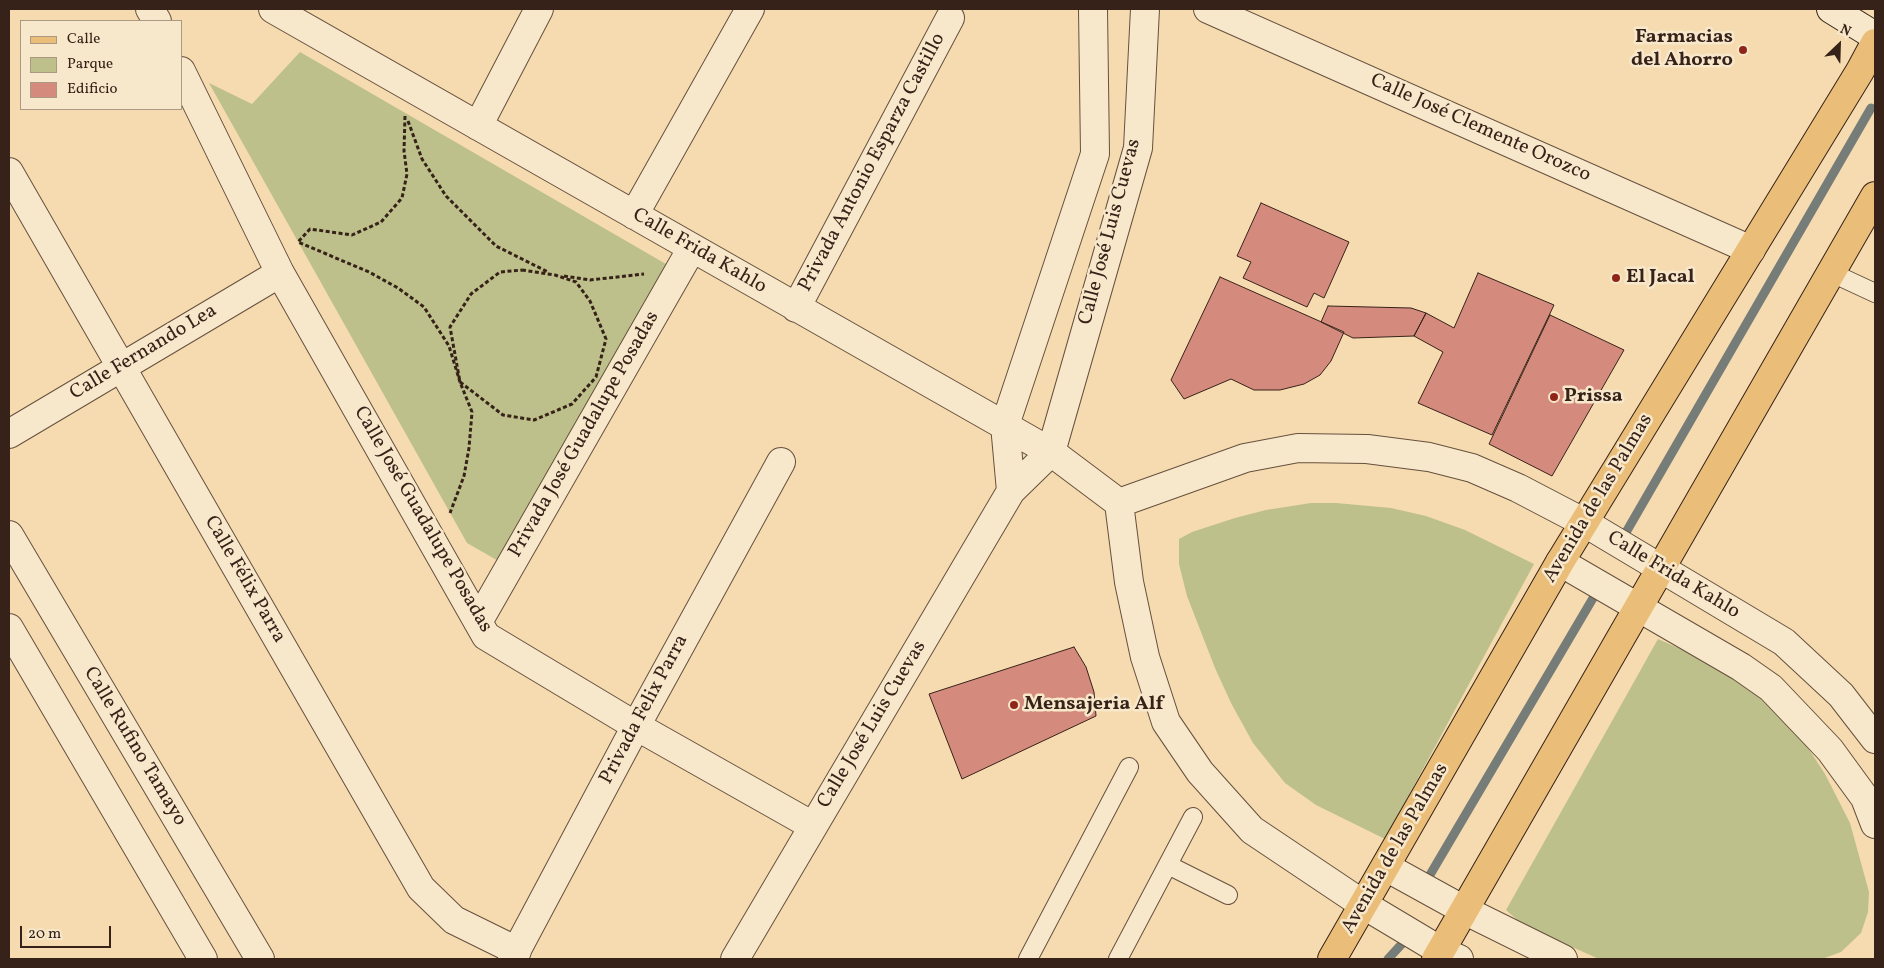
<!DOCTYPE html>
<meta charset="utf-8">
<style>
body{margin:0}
#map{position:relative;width:1884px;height:968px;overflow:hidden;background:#f5dbaf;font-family:Vollkorn,serif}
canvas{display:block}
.frame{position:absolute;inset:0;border:10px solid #372219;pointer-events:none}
.legend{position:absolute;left:20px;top:20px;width:162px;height:90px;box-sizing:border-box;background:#f8e8cb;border:1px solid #ab9984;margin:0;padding:6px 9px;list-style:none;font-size:15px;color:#372219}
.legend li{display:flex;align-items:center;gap:10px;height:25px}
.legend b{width:25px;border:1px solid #ab9984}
.north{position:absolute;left:1814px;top:20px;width:50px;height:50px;-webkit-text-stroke:4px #f8e8cb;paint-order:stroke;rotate:24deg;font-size:14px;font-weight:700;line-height:20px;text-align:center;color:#372219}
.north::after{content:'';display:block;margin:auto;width:18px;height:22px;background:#372219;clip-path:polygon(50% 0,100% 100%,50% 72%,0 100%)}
.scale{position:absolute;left:20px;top:926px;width:91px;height:22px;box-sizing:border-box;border:2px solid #372219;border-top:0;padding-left:6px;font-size:15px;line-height:18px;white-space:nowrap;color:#372219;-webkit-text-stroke:4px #f8e8cb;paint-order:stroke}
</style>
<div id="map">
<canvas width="1884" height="968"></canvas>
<div class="frame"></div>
<ul class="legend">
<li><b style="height:6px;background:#eabe78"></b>Calle</li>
<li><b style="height:14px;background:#bdc08a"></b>Parque</li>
<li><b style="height:14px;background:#d58a7e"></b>Edificio</li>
</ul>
<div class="north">N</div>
<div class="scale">20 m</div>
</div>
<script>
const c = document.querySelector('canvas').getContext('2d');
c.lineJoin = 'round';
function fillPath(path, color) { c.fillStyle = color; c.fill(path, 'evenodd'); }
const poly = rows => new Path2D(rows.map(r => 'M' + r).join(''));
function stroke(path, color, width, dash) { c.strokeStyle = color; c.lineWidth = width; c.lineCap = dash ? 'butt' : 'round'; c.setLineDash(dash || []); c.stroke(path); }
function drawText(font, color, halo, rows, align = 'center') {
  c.font = font + ' Vollkorn,serif'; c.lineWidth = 5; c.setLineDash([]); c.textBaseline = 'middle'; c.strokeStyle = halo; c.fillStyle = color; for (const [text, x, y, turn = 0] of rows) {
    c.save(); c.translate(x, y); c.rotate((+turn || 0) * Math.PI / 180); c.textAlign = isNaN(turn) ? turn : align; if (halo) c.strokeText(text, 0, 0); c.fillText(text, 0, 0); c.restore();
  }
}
fillPath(poly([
 [300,52,678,271,509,567,467,543,209,83,252,104],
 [1311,503,1336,503,1391,508,1426,516,1465,530,1534,564,1385,839,1316,805,1285,783,1253,743,1231,703,1215,668,1187,596,1179,564,1179,539,1192,532,1235,518,1266,510],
 [1658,639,1694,655,1722,671,1761,699,1801,737,1825,774,1850,823,1869,892,1868,912,1861,933,1841,952,1822,959,1599,959,1523,925,1506,910]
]), '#bdc08a');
stroke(poly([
 [1621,541,1871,108],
 [1424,885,1599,588],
 [1388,959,1410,935]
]), '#767c77', 9);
const building = poly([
 [1261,203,1349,242,1324,298,1314,293,1307,307,1243,278,1251,262,1237,256,1261,203],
 [1478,273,1554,305,1492,435,1418,403,1443,352,1414,336,1426,313,1454,328,1478,273],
 [1220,277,1344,332,1331,361,1320,375,1304,384,1280,390,1254,390,1231,379,1184,399,1171,380,1220,277],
 [1328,306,1411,308,1426,313,1414,336,1353,338,1321,322,1328,306],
 [1550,315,1624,350,1552,476,1489,444,1550,315],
 [1074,647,1086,667,1094,692,1096,716,962,779,929,694,1074,647]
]);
fillPath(building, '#d58a7e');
stroke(building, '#372219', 1);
const lane = poly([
 [1832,273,1875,293],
 [1168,865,1228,895],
 [1028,959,1129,767],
 [1118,959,1193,817]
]);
const street = poly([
 [150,9,157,21],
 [273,9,1051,452,1119,503,1129,582,1145,657,1166,722,1200,772,1252,830,1364,905,1441,951,1459,959],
 [1208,9,1751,250],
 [181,71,280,273,486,636,636,726,813,826],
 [478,126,539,9],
 [9,172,421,888,454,920,517,951],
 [634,215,750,9],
 [796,308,950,18],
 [9,434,280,273],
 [1011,491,1005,425,1095,154,1093,9],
 [1119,503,1245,458,1298,448,1367,449,1429,457,1472,468,1518,488,1585,523,1784,642,1841,695,1875,739],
 [9,535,260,959],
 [1560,562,1741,667,1771,688,1830,750,1865,798,1875,824],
 [478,622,692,248],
 [9,628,203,959],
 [1386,867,1464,910,1563,959],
 [512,959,636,726,781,462],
 [735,959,1011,491,1051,452,1138,148,1145,9]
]);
const secondary = poly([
 [1831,9,1875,36]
]);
const primary = poly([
 [1332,959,1560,562,1860,71,1875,43],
 [1436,959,1875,196]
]);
stroke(lane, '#66503e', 20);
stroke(street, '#66503e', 30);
stroke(secondary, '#372219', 30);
stroke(primary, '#372219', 30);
stroke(poly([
 [405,116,404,151,407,174,402,198,381,222,352,235,310,229,298,242,369,272,398,288,424,307,449,346,460,382,472,412,469,448,464,476,450,513],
 [408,121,422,159,446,196,496,246,548,272],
 [522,270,555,275,576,282,590,301,606,339,596,377,572,404,534,420,503,415,460,382,450,327,471,294,500,272,522,270],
 [564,276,590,280,644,274]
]), '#372219', 3, [4, 2.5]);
stroke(lane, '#f8e8cb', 18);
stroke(street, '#f8e8cb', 28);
stroke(secondary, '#f8e8cb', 28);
stroke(primary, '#eabe78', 28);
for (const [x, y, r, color] of [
 [1743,50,5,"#8f2418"],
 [1616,278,5,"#8f2418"],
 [1554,397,5,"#8f2418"],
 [1014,705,5,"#8f2418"]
]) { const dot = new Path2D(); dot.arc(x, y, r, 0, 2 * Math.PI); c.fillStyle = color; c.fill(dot); stroke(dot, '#f8e8cb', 2); }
drawText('bold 20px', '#372219', '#f8e8cb', [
 ["Farmacias",1733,38,"right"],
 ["del Ahorro",1733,61,"right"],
 ["El Jacal",1626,278],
 ["Prissa",1564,397],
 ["Mensajeria Alf",1024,705]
], 'left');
drawText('20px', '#372219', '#f8e8cb', [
 ["Calle José Clemente Orozco",1480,129,24],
 ["Privada Antonio Esparza Castillo",873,163,-62],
 ["Calle José Luis Cuevas",1111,232,-75],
 ["Calle Frida Kahlo",699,252,30],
 ["Calle Fernando Lea",144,353,-31],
 ["Privada José Guadalupe Posadas",585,435,-60],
 ["Avenida de las Palmas",1599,499,-59],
 ["Calle José Guadalupe Posadas",422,520,60],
 ["Calle Frida Kahlo",1673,576,31],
 ["Calle Félix Parra",244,580,60],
 ["Privada Felix Parra",645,710,-62],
 ["Calle José Luis Cuevas",873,725,-59],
 ["Calle Rufino Tamayo",134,747,59],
 ["Avenida de las Palmas",1396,849,-60]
]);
</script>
